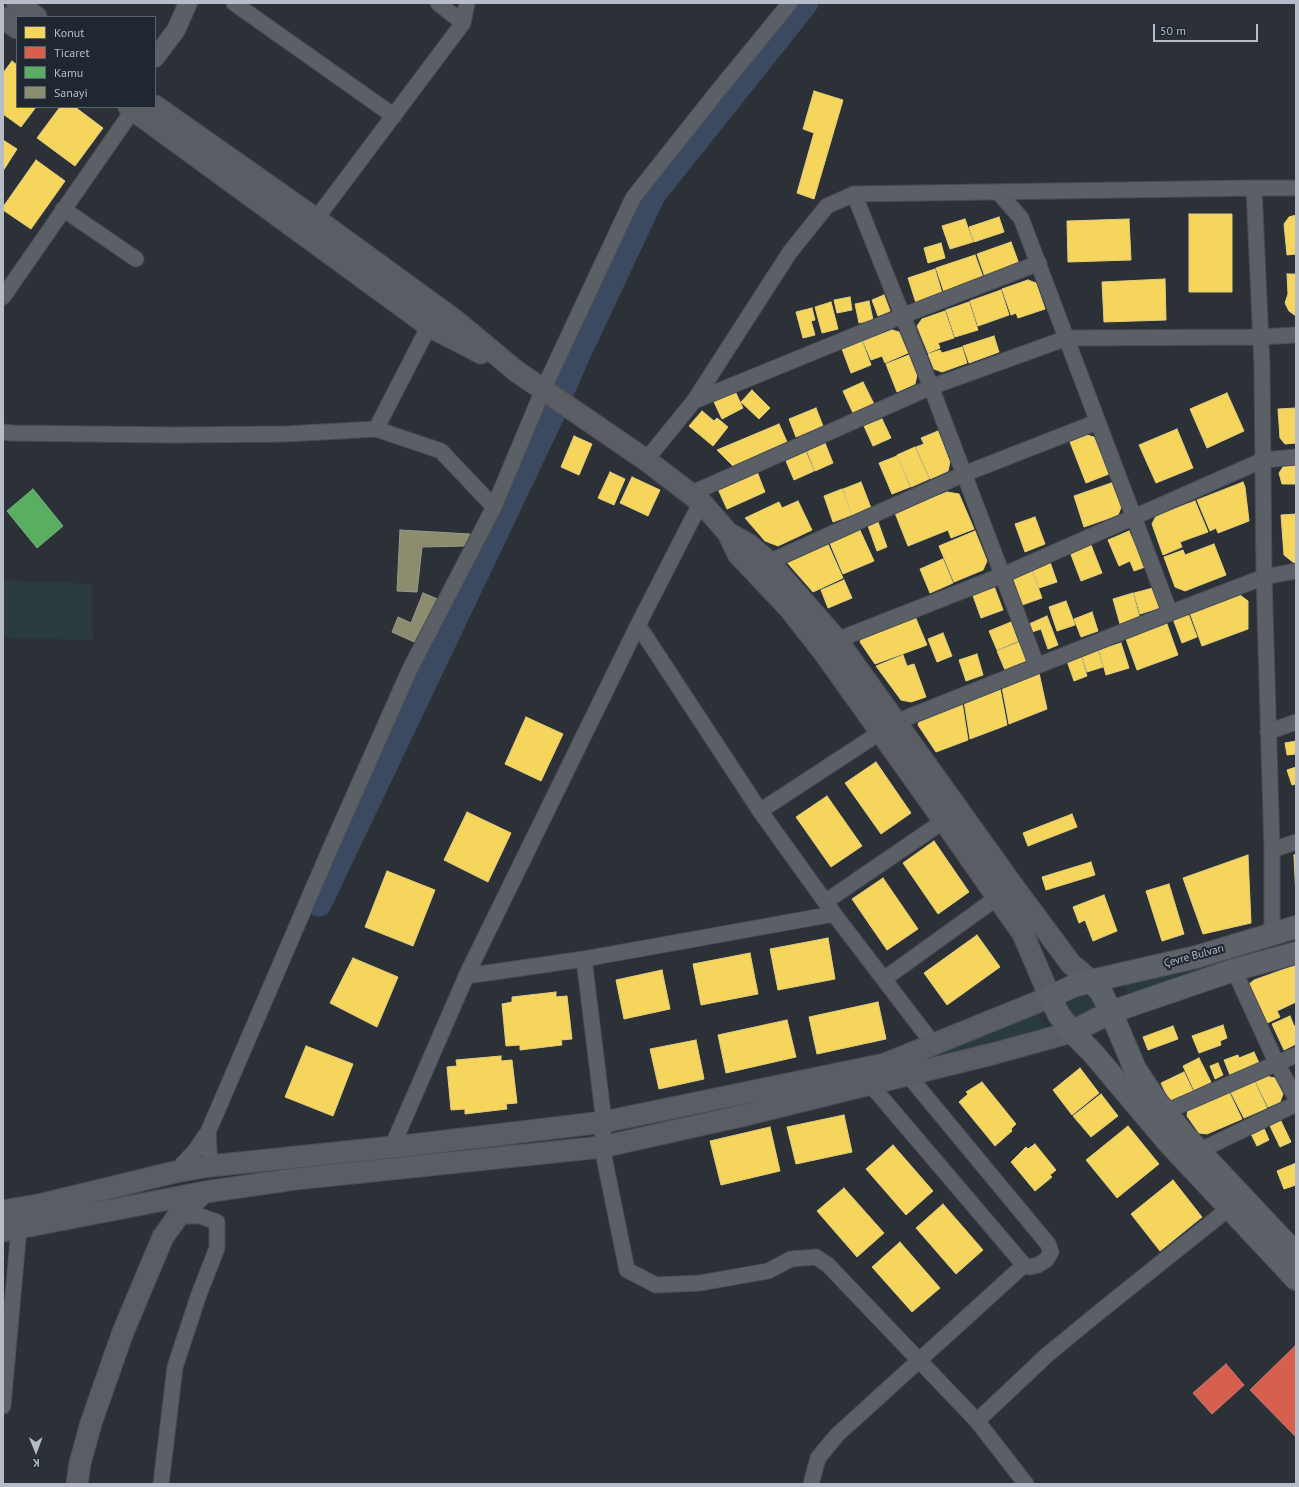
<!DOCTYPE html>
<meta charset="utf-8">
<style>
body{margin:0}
#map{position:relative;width:1299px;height:1487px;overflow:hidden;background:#2c3138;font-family:"PT Sans",sans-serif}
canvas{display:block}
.frame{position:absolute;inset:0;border:4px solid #b6bdc8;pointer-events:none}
.legend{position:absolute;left:16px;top:16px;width:140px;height:92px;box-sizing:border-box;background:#1f2732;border:1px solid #5b636e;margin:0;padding:5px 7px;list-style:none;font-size:12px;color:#b6bdc8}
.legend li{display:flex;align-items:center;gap:8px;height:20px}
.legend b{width:20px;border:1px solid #5b636e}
.north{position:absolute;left:16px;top:1431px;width:40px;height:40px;-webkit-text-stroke:3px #1f2732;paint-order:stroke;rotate:179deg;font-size:11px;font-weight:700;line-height:16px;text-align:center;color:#b6bdc8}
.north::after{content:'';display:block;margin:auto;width:14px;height:18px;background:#b6bdc8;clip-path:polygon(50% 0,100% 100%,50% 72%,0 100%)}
.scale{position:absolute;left:1153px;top:24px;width:105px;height:18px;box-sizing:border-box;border:2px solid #b6bdc8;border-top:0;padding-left:5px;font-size:12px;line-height:14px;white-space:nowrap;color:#b6bdc8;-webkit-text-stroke:3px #1f2732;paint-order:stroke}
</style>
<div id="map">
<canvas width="1299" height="1487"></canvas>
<div class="frame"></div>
<ul class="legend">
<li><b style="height:11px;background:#f6d55c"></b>Konut</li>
<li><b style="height:11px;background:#d6604d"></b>Ticaret</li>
<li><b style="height:11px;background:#5aae61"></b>Kamu</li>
<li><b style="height:11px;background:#8c8c6e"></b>Sanayi</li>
</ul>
<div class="north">K</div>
<div class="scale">50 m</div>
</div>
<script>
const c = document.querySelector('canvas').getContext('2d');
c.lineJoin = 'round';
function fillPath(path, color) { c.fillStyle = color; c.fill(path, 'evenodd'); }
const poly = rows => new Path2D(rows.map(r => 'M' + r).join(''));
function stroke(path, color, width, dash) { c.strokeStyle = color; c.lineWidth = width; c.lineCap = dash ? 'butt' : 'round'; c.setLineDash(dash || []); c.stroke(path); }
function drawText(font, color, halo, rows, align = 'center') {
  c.font = font + ' "PT Sans",sans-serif'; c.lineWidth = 4; c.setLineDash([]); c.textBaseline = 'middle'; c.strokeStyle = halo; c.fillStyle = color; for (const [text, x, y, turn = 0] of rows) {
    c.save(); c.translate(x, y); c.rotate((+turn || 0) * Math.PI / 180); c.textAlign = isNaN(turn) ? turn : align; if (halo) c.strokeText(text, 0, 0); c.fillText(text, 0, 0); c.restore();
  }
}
fillPath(poly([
 [3,580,92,584,93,640,3,638],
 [1258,948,1259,954,1127,994,1123,982],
 '1068 1005a13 13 0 1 1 26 0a13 13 0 1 1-26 0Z',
 [1035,1011,1047,1027,919,1064,918,1058]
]), '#293b3e');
const homes = poly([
 [12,61,17,65,17,107,36,107,21,127,3,114,3,73,12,61],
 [814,91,843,100,814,199,797,193,814,133,803,129,814,91],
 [60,107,75,107,103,128,75,166,37,138,60,107],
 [3,140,17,149,3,171,3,140],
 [36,160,65,181,31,229,3,210,3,207,36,160],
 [1189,214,1232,214,1232,292,1189,292,1189,214],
 [1296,215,1296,254,1287,255,1284,224,1289,217,1296,215],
 [999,217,1004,232,974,242,969,227,999,217],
 [965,219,973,242,950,249,942,226,965,219],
 [1129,219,1131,260,1068,262,1067,221,1129,219],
 [1011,242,1019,264,985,277,977,254,1011,242],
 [941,243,945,258,928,263,924,248,941,243],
 [975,255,983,277,944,292,936,268,975,255],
 [935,269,942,293,916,303,908,278,935,269],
 [1287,274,1296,274,1296,316,1289,311,1285,303,1288,294,1287,274],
 [1165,279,1166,320,1104,322,1102,282,1165,279],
 [1028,280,1036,283,1045,309,1018,318,1016,313,1011,315,1002,289,1028,280],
 [1001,290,1009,315,978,326,970,301,1001,290],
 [884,295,890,311,878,316,872,300,884,295],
 [850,297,852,310,837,313,834,300,850,297],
 [869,301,873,320,859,323,855,304,869,301],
 [831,302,838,329,822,333,815,307,831,302],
 [969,302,978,330,955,337,946,310,969,302],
 [812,308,815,320,811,321,815,335,803,338,796,312,812,308],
 [945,311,954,338,938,343,940,348,928,353,917,326,922,319,945,311],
 [892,330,899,332,908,353,885,363,882,356,871,360,863,341,892,330],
 [994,336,999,352,969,363,963,346,994,336],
 [862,341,871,365,851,373,842,349,862,341],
 [962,347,967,363,942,372,934,369,928,354,940,350,942,353,962,347],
 [909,355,917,375,915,384,897,392,886,364,909,355],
 [863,382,874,404,853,413,843,391,863,382],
 [752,390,770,408,759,419,741,402,752,390],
 [735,391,743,408,722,419,714,402,735,391],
 [1227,393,1244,431,1207,448,1190,409,1227,393],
 [816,408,823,426,796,437,789,419,816,408],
 [1296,408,1296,443,1285,444,1280,438,1278,409,1296,408],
 [702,411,714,421,717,418,728,427,713,446,689,426,702,411],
 [882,419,891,438,873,446,864,426,882,419],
 [779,424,787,442,759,454,760,457,735,468,717,450,779,424],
 [1177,429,1193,468,1156,483,1139,445,1177,429],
 [938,431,950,462,948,471,930,479,916,447,924,444,921,438,938,431],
 [1087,435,1094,437,1109,474,1086,483,1070,442,1087,435],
 [574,436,592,444,579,475,561,467,574,436],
 [825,443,833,463,815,471,807,451,825,443],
 [915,447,929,479,911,487,897,455,915,447],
 [806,452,814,471,794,480,786,461,806,452],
 [897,456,910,487,892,494,879,463,897,456],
 [1296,463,1296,484,1282,484,1279,473,1285,464,1296,463],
 [756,469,765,492,727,509,717,487,756,469],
 [610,472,625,479,614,505,598,498,610,472],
 [632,477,660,490,648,516,620,503,632,477],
 [861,482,871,508,852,515,843,489,861,482],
 [1114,482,1122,505,1118,515,1084,527,1074,496,1114,482],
 [1243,482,1245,487,1249,521,1218,533,1216,528,1210,531,1197,500,1243,482],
 [842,489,852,515,833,522,824,496,842,489],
 [947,492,959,494,974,529,951,538,948,530,908,546,895,513,947,492],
 [798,501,812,530,778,546,765,541,745,518,779,502,782,508,798,501],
 [1195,501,1208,532,1180,542,1182,547,1163,555,1152,524,1156,516,1195,501],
 [1296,514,1296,563,1294,563,1284,555,1281,515,1296,514],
 [1035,517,1045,544,1025,552,1015,524,1035,517],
 [878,522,887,547,877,551,868,526,878,522],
 [859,528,874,561,843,574,829,541,859,528],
 [975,531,987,561,983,570,954,582,939,546,975,531],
 [1129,531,1145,567,1134,571,1130,561,1119,566,1108,540,1129,531],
 [827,542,843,578,813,592,785,560,827,542],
 [1214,544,1226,575,1185,591,1175,587,1164,557,1183,550,1185,555,1214,544],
 [1091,545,1102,573,1081,581,1070,552,1091,545],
 [943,559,953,583,930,593,920,569,943,559],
 [1050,562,1057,582,1039,588,1032,568,1050,562],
 [1031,568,1042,598,1022,605,1012,575,1031,568],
 [844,580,852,598,828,608,821,590,844,580],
 [994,586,1003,610,981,618,972,593,994,586],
 [1153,588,1159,608,1140,614,1134,593,1153,588],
 [1133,593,1140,619,1120,624,1113,599,1133,593],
 [1240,595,1248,601,1248,629,1202,646,1190,613,1240,595],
 [1066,601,1075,625,1057,631,1049,607,1066,601],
 [1092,612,1098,631,1081,637,1074,619,1092,612],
 [1188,613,1197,637,1182,643,1173,619,1188,613],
 [914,614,927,645,875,664,860,642,863,633,914,614],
 [1047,616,1058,645,1048,649,1041,629,1032,632,1029,624,1047,616],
 [1011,622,1018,641,997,650,989,631,1011,622],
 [1167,624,1178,655,1137,670,1126,639,1167,624],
 [943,633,952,656,937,662,928,639,943,633],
 [1019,642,1026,661,1005,670,997,651,1019,642],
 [1121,643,1129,668,1106,675,1099,650,1121,643],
 [1098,650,1103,667,1087,672,1082,656,1098,650],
 [977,654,983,675,966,681,959,660,977,654],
 [903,655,907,666,914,664,926,697,911,702,901,700,876,666,903,655],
 [1081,656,1087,676,1074,681,1067,661,1081,656],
 [1039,673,1047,709,1009,724,1002,687,1039,673],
 [1000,688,1007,725,970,739,964,701,1000,688],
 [962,702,968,740,936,752,918,725,920,718,962,702],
 [526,717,563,734,541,781,505,764,526,717],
 [1296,741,1296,754,1287,755,1285,743,1296,741],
 [876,762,911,813,881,834,845,783,876,762],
 [1296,767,1296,784,1292,785,1287,770,1296,767],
 [827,796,862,846,831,867,796,817,827,796],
 [467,812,511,833,488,882,444,860,467,812],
 [1072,814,1077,827,1028,846,1023,833,1072,814],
 [934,841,969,892,938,914,903,863,934,841],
 [1248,855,1251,923,1203,934,1183,878,1248,855],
 [1294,855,1296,855,1296,897,1294,855],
 [1091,862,1095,875,1046,890,1042,877,1091,862],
 [387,871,435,890,413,946,365,927,387,871],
 [883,878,918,929,887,950,852,899,883,878],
 [1169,884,1184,934,1162,941,1146,891,1169,884],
 [1104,895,1117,931,1093,941,1085,920,1079,923,1073,907,1104,895],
 [977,935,1000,967,947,1005,924,973,977,935],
 [828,938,835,979,778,990,770,949,828,938],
 [750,953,758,994,701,1005,693,964,750,953],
 [353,958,398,977,377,1027,330,1003,353,958],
 [1296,965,1296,1002,1277,1011,1280,1017,1265,1024,1248,985,1254,980,1296,965],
 [662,970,670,1009,624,1019,616,980,662,970],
 [556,992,556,997,567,996,572,1039,561,1040,562,1045,520,1050,520,1045,506,1046,502,1004,512,1002,512,997,556,992],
 [878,1002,886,1039,817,1054,809,1017,878,1002],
 [1290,1016,1294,1026,1296,1026,1296,1044,1284,1050,1272,1024,1290,1016],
 [787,1020,796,1057,726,1073,718,1035,787,1020],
 [1223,1025,1227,1038,1220,1041,1221,1045,1199,1053,1192,1036,1223,1025],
 [1173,1026,1178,1039,1148,1050,1143,1037,1173,1026],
 [696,1040,704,1079,659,1089,650,1049,696,1040],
 [306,1046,353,1064,333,1116,285,1097,306,1046],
 [1254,1052,1259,1063,1230,1075,1224,1060,1238,1055,1239,1058,1254,1052],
 [501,1056,501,1061,512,1060,517,1103,506,1104,507,1109,465,1114,465,1109,451,1110,447,1067,457,1066,456,1060,501,1056],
 [1199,1058,1211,1082,1194,1090,1183,1066,1199,1058],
 [1218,1063,1223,1075,1215,1079,1210,1066,1218,1063],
 [1080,1068,1099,1093,1072,1115,1053,1090,1080,1068],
 [1184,1072,1193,1091,1170,1102,1161,1083,1184,1072],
 [1265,1076,1275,1078,1283,1094,1280,1102,1268,1107,1255,1080,1265,1076],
 [1254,1080,1267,1108,1244,1118,1230,1091,1254,1080],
 [982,1082,1016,1124,1011,1129,1012,1131,995,1146,959,1102,968,1094,966,1092,982,1082],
 [1229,1092,1242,1119,1207,1134,1199,1133,1187,1116,1188,1109,1229,1092],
 [1101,1094,1118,1116,1091,1137,1073,1116,1101,1094],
 [844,1115,852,1152,796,1164,787,1127,844,1115],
 [1280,1119,1291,1142,1280,1147,1269,1124,1280,1119],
 [1128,1126,1159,1164,1117,1198,1086,1160,1128,1126],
 [1263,1126,1269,1140,1257,1146,1250,1132,1263,1126],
 [770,1127,780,1171,721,1185,710,1141,770,1127],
 [1035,1144,1056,1170,1050,1175,1052,1177,1035,1191,1011,1162,1026,1147,1028,1149,1035,1144],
 [893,1145,933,1191,906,1215,866,1169,893,1145],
 [1296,1163,1296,1185,1284,1189,1277,1171,1296,1163],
 [1173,1180,1202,1217,1160,1251,1131,1214,1173,1180],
 [844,1188,884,1233,857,1257,817,1211,844,1188],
 [943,1204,983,1250,956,1274,916,1228,943,1204],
 [900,1242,940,1288,912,1312,872,1267,900,1242]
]);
fillPath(homes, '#f6d55c');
stroke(homes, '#e3ce7c', 1);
const shops = poly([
 [1295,1346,1296,1346,1296,1437,1250,1390,1295,1346],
 [1226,1364,1244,1385,1212,1414,1193,1393,1226,1364]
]);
fillPath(shops, '#d6604d');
stroke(shops, '#cc7c72', 1);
const public = poly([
 [33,489,63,526,37,548,7,511,33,489]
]);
fillPath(public, '#5aae61');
stroke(public, '#76b280', 1);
const industry = poly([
 [400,530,470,534,464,546,422,547,417,592,397,591,400,530],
 [423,593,440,600,421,645,392,632,398,617,411,623,423,593]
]);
fillPath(industry, '#8c8c6e');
stroke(industry, '#999b89', 1);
stroke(poly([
 [563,389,576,359,653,195,806,3],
 [319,904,554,411]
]), '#3b4a60', 25);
const minor = poly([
 [234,3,394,116],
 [463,23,467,3],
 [1254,188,1296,188],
 [998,192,1021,218,1170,613,1264,577,1296,571],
 [854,194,931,387,1037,666],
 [63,209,136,259],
 [316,219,463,23,438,3],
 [3,297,133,110],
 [694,401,902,316,1039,263],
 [376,429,429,326],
 [3,432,12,433,172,435,286,434,376,429,441,451,494,507],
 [646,460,694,401,790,252,827,206,854,194,1254,188,1262,366,1264,577,1272,850,1272,934],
 [690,494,931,387,1067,338,1260,337,1296,335],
 [769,562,964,474,1097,422],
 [638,625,760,811,834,914,934,1045],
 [837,640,1003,575,1263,460,1296,457],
 [1268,732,1296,722],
 [760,811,896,722,1170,613],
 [1272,850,1296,842],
 [825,902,951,816],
 [584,959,604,1122,602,1147,627,1270,656,1285,700,1283,768,1271,791,1259,816,1257,828,1265,977,1421,1026,1484],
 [1234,970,1277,1064,1296,1098],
 [466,976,584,959,834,914],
 [884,979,1005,892],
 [870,1084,1024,1265,1030,1267,1038,1265,1046,1260,1051,1252,1048,1244,908,1075],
 [1165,1112,1296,1055],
 [208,1132,210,1166],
 [392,1147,468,972,638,625,701,502],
 [1199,1151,1296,1104],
 [175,1172,195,1151,208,1132,330,849,410,669,494,507,543,390,633,198,717,92,790,3],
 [3,1406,19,1228],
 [977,1421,1047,1355,1103,1309,1237,1202],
 [161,1484,175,1367,198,1297,217,1248,217,1222,200,1216,174,1216],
 [811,1484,818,1458,837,1435,1024,1265]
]);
const tertiary = poly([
 [155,58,176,30,188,3]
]);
const secondary = poly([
 [17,3,36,17],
 [3,18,17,28],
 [129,107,429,326,481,353],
 [728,533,748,544,769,562,837,640,1013,886,1071,964,1091,981],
 [3,1211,43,1204,175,1172,210,1166,412,1145,604,1122,885,1064,1050,997,1023,934,944,821,825,654,789,608,738,554,728,533,701,502,646,460,516,371,456,321,316,219,155,106],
 [3,1231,205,1192,295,1179,602,1147,741,1116,996,1053,1072,1032],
 [77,1484,80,1463,91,1423,123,1332,163,1237,178,1216,204,1192]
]);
const primary = poly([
 [1296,927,1196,957,1091,981,1071,987,1050,997,1059,1015,1072,1032,1092,1052,1167,1141,1296,1279],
 [1091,981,1101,992,1111,1012,1135,1069,1157,1102,1186,1137,1296,1254],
 [1072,1032,1111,1012,1234,970,1296,953]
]);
stroke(minor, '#4a4d53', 17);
stroke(tertiary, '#4a4d53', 20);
stroke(secondary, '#4a4d53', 23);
stroke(primary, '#494d55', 24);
stroke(minor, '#5b5f66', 15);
stroke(tertiary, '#5b5f66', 18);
stroke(secondary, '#5a5e64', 21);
stroke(primary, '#5d6168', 22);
drawText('11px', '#b6bdc8', '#1f2732', [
 ["Çevre Bulvarı",1194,956,-15]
]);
</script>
